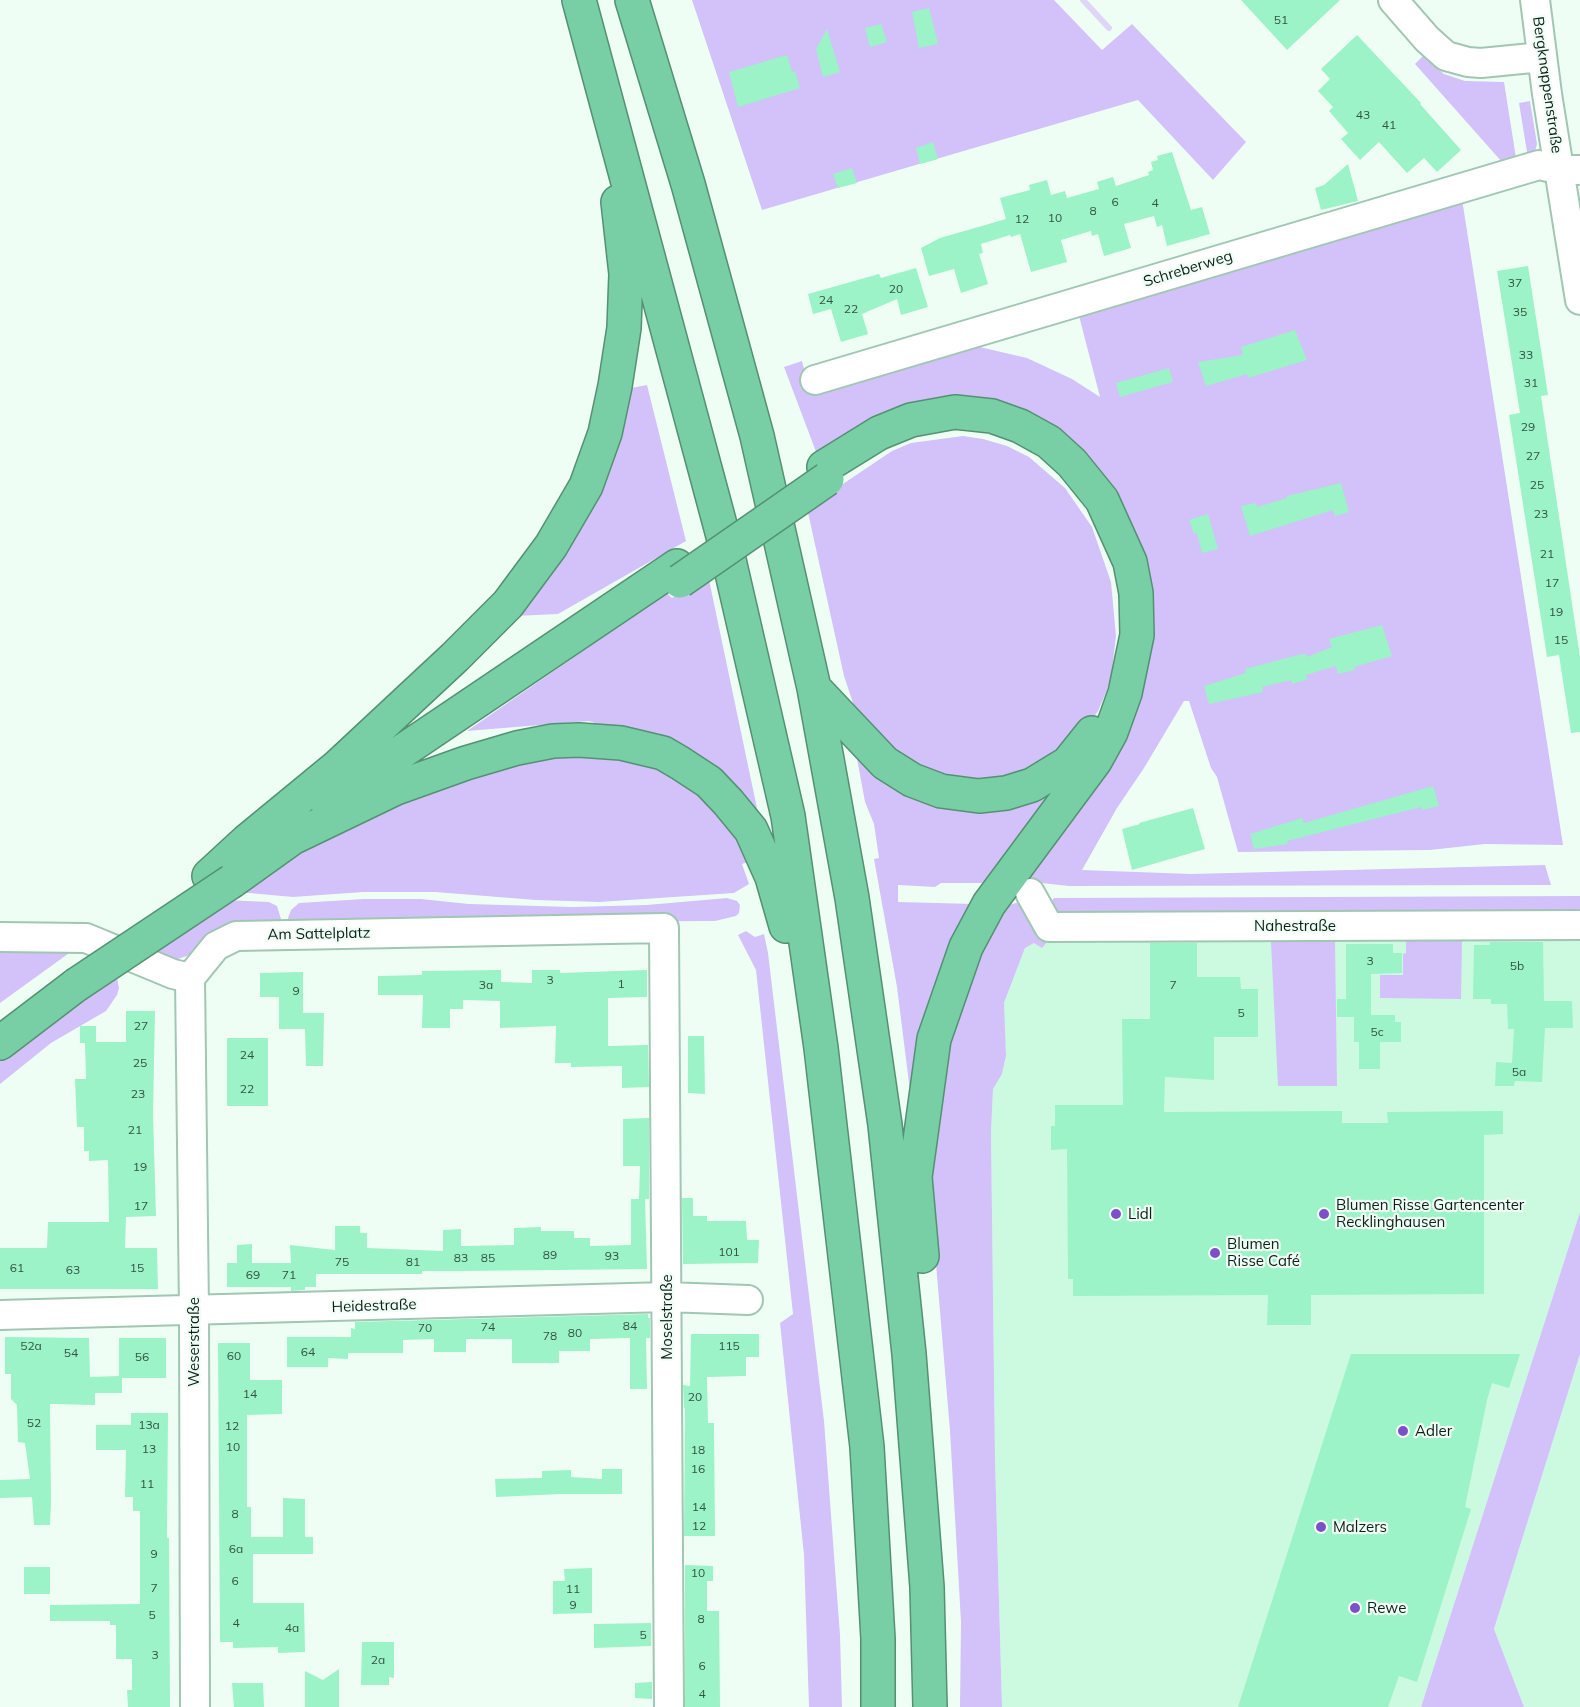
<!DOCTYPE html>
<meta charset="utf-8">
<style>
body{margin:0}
canvas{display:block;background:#effef5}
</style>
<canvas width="1580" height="1707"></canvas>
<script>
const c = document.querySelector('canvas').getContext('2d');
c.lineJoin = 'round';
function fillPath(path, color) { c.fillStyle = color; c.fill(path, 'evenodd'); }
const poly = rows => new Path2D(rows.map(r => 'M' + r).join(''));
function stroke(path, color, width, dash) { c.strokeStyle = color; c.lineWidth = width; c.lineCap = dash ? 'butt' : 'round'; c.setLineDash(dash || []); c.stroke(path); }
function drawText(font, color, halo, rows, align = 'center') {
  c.font = font + ' Mulish,sans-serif'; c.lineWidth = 4.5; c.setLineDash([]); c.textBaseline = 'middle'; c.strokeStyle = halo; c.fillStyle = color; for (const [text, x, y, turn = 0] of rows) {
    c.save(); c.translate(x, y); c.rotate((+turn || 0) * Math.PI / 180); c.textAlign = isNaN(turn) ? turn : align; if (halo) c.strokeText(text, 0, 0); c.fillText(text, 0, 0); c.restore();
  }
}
fillPath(poly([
 [1580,917,1580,1212,1421,1707,1002,1707,995,1460,991,1132,993,1088,1002,1074,1006,1056,1003,1006,1025,948,1034,943,1040,945,1041,918],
 [1580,1354,1580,1707,1524,1707,1494,1629]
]), '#cbfae1');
fillPath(poly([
 [692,0,1054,0,1102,50,1132,24,1246,142,1213,180,1138,100,762,210],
 [1423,56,1444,74,1465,81,1504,82,1516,158,1502,162,1415,64],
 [1530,101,1537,144,1535,152,1528,158,1519,103],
 [1462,199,1563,845,1485,844,1430,850,1238,852,1217,777,1211,768,1189,701,1184,701,1144,768,1117,808,1082,870,1191,874,1545,865,1551,885,1069,886,1023,881,1043,852,1069,824,1105,776,1127,734,1140,699,1152,646,1154,612,1146,572,1004,408,818,457,784,367,802,361,810,392,971,345,1027,358,1072,379,1100,397,1078,312],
 [647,385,686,541,558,614,514,616,631,388],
 [963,436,983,439,1007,446,1029,457,1065,488,1092,527,1111,582,1116,636,1112,670,1107,690,1098,711,1073,746,1009,783,923,775,859,721,844,676,807,508,892,451,911,443],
 [708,575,758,813,639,732,598,724,589,721,467,731,667,593,672,598],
 [856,753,887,780,1068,780,989,883,941,883,935,887,898,885,898,902,975,904,912,1107,897,987,874,859,879,858,874,824,865,802],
 [604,755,668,770,713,804,754,860,742,864,749,884,734,893,599,902,536,900,435,892,363,892,293,897,238,892,315,839,380,808,523,763,558,757],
 [1580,896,1580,917,1048,915,1045,909,1054,898],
 [727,898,737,901,740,905,739,913,736,916,715,921,289,923,288,918,291,910,299,903,364,899,421,899,469,904,573,907,647,905],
 [225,900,269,902,277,906,281,919,278,925,178,959,169,961,144,955],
 [1019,902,1041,918,1047,942,1042,948,1034,943,1025,948,1004,1003,1006,1056,1002,1074,993,1089,991,1132,995,1460,1002,1707,960,1707,961,1622,950,1431,930,1192,941,1074,962,989,1006,906],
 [746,931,755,937,764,934,768,953,824,1421,840,1635,842,1707,809,1707,804,1555,780,1323,793,1314,756,970,738,935],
 [1406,939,1462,939,1461,999,1380,998,1380,975,1403,975,1403,954,1406,953],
 [1335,941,1337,1086,1278,1086,1271,942],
 [0,946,72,951,0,1003],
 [114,973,117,978,119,988,117,995,106,1011,51,1043,0,1084,0,1052],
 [1580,1212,1580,1354,1494,1629,1524,1707,1421,1707]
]), '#d2c2f9');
stroke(poly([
 [1083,0,1109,28]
]), '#ded6f4', 6);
fillPath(poly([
 [1241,0,1340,0,1287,50],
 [929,8,938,44,919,48,912,12],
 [881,24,887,42,870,47,865,28],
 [827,29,840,72,823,77,816,49],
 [1357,35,1421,103,1420,104,1461,150,1437,172,1424,158,1407,173,1379,142,1360,160,1341,139,1348,133,1329,111,1333,107,1318,91,1330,79,1321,69],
 [787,55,792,72,795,71,800,88,738,107,729,72],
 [933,142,938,159,920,164,916,148],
 [1172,152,1191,210,1202,207,1210,234,1167,246,1162,225,1157,227,1154,216,1124,224,1131,248,1104,256,1098,234,1092,236,1091,231,1061,240,1067,262,1031,272,1020,234,1011,237,1010,235,981,244,983,253,979,254,988,284,961,293,954,269,929,276,921,248,940,238,1006,219,1000,198,1030,190,1029,185,1047,180,1051,195,1065,191,1067,198,1099,189,1097,182,1113,177,1116,186,1149,175,1148,172,1153,170,1151,162,1158,160,1157,156],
 [1348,164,1358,201,1321,210,1315,188,1324,185],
 [852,168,857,183,838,188,833,174],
 [1528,266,1548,395,1541,396,1580,657,1580,732,1571,733,1559,655,1547,657,1509,415,1520,413,1497,271],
 [916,268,928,307,901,315,897,299,862,314,868,334,841,342,831,309,813,314,808,294,879,274,881,278],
 [1295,330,1307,360,1248,378,1247,374,1206,386,1198,362,1243,355,1241,347],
 [1169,368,1173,382,1120,397,1116,383],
 [1341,483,1349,512,1335,516,1333,510,1250,536,1241,506,1256,503,1257,507,1287,498,1287,496],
 [1208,514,1218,549,1202,553,1197,533,1194,534,1189,520],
 [1382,625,1392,656,1354,667,1355,670,1338,674,1336,666,1306,675,1308,679,1292,684,1291,680,1262,687,1263,692,1209,704,1204,686,1246,673,1245,669,1298,655,1305,654,1307,657,1332,647,1329,639],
 [1433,786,1439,806,1422,810,1421,807,1287,841,1288,844,1254,849,1250,834,1302,818,1304,823],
 [1193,808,1205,849,1132,870,1122,829,1140,824,1139,823],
 [1490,942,1543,942,1544,1001,1572,1001,1573,1028,1545,1028,1542,1082,1515,1081,1514,1086,1495,1086,1496,1062,1512,1063,1514,1029,1508,1029,1507,1004,1491,1004,1491,999,1473,999,1474,945,1490,945],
 [1150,943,1197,943,1197,977,1240,977,1241,989,1258,989,1258,1037,1214,1037,1214,1080,1165,1077,1164,1112,1342,1111,1342,1123,1388,1123,1387,1112,1503,1111,1503,1134,1484,1135,1484,1294,1311,1295,1311,1325,1267,1325,1268,1295,1073,1296,1073,1279,1068,1279,1067,1149,1051,1150,1051,1126,1055,1126,1055,1105,1123,1105,1122,1019,1150,1019],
 [1346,944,1393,944,1393,953,1402,953,1402,973,1371,974,1371,1015,1395,1015,1395,1022,1401,1022,1401,1042,1380,1042,1380,1069,1359,1069,1359,1042,1354,1042,1354,1017,1337,1017,1337,999,1346,999],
 [501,970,501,982,532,983,532,970,560,970,560,973,647,970,647,997,608,998,608,1046,648,1045,649,1087,622,1088,622,1066,571,1067,571,1063,555,1063,556,1026,500,1028,500,1001,463,1000,463,1009,450,1009,450,1028,422,1028,423,995,378,995,378,976,422,975,422,971],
 [303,972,303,1013,324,1013,323,1066,306,1066,305,1029,279,1029,279,997,260,997,260,973],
 [126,1011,155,1011,153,1114,156,1216,126,1217,125,1248,157,1248,158,1289,0,1289,0,1248,47,1248,48,1222,109,1222,108,1160,89,1161,89,1151,84,1151,84,1127,77,1127,75,1079,86,1079,85,1043,80,1043,80,1026,96,1026,96,1042,126,1042],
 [688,1036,704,1036,705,1094,688,1093],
 [227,1038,268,1038,268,1106,227,1106],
 [649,1118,649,1199,645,1199,647,1269,461,1271,422,1271,422,1274,316,1274,316,1287,305,1287,305,1290,291,1291,291,1287,227,1287,227,1263,237,1263,237,1245,252,1244,252,1263,291,1263,290,1245,335,1250,335,1226,360,1226,360,1233,367,1233,367,1248,443,1251,443,1230,461,1229,461,1246,514,1245,514,1228,541,1227,541,1231,574,1231,574,1238,590,1238,590,1246,631,1245,631,1199,639,1199,640,1166,623,1166,623,1119],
 [682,1198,693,1198,693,1216,707,1216,707,1221,746,1221,747,1240,759,1240,758,1263,683,1264],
 [648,1314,648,1318,650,1318,650,1338,646,1338,647,1389,630,1389,630,1338,590,1339,590,1351,559,1351,559,1363,512,1363,512,1339,466,1339,466,1352,434,1352,434,1339,403,1340,403,1353,348,1353,348,1359,328,1358,328,1367,287,1367,287,1337,351,1337,351,1328,355,1329,355,1322],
 [691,1334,759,1334,759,1357,746,1357,746,1376,707,1377,708,1423,714,1423,715,1536,684,1536,685,1408,684,1408,683,1385,690,1386],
 [5,1337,89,1338,90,1377,119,1376,119,1338,166,1338,166,1378,122,1378,122,1393,95,1393,95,1405,50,1404,51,1501,50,1525,34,1525,32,1497,0,1498,0,1480,30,1479,25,1443,18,1442,17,1405,11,1399,11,1374,5,1374],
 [218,1343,250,1343,250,1380,282,1380,282,1414,247,1415,247,1507,251,1507,251,1537,283,1537,283,1498,305,1499,305,1537,313,1537,313,1554,253,1554,253,1603,304,1603,305,1652,278,1653,278,1647,233,1648,233,1642,220,1642],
 [1351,1354,1520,1354,1509,1388,1492,1383,1487,1400,1465,1507,1471,1509,1417,1682,1399,1676,1388,1707,1238,1707],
 [131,1413,168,1413,167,1538,169,1538,170,1707,128,1707,127,1690,132,1690,132,1659,116,1659,116,1625,110,1625,110,1621,50,1621,50,1605,140,1604,140,1511,133,1511,133,1497,125,1497,126,1450,96,1450,96,1425,131,1425],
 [602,1469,622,1469,622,1494,561,1494,496,1497,495,1479,542,1478,542,1471,571,1470,571,1477,602,1479],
 [685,1565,713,1566,713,1581,707,1581,707,1611,719,1611,720,1707,685,1707],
 [24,1567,50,1567,50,1594,24,1594],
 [592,1568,592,1613,553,1614,553,1581,565,1581,564,1569],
 [651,1623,651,1646,594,1648,594,1624],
 [362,1642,394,1642,394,1678,389,1677,389,1685,361,1685],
 [339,1669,339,1707,305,1707,305,1671,323,1680],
 [652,1682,652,1699,635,1698,635,1683],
 [232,1683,263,1683,264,1707,234,1707]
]), '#9bf3c7');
const minor = poly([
 [1393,0,1427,39,1446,56,1468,62,1481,63,1542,57],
 [1535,0,1547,94,1580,300],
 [815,380,1539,165,1560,170,1580,170],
 [1030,893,1049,927,1580,925],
 [0,937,86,938,173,974,190,978],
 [190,978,216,946,236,936,664,928,669,1707],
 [190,978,194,1311,195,1707],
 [0,1315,667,1297,748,1300]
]);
const highway = poly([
 [579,0,726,547,788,816,821,1048,867,1447,878,1639,878,1707],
 [632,0,688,184,757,436,814,688,852,898,885,1125,909,1354,927,1587,930,1707],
 [824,467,879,433,911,420,955,412,992,416,1020,426,1049,442,1072,463,1102,500,1130,562,1136,593,1137,635,1125,693,1111,732,1095,761,989,904,966,947,934,1039,915,1177,922,1256],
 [814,688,885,763,912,780,941,791,979,796,1006,793,1032,785,1068,763,1092,733],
 [327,802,677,566],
 [288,840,396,788,466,763,517,748,553,741,579,740,621,743,663,753,680,763,709,782,728,802,751,830,772,877,786,926],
 [209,876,247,841,337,767,455,657,508,604,551,546,586,486,605,433,615,386,624,328,626,274,618,202],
 [232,881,306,828],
 [0,1043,76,985]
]);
stroke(minor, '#a1c6b2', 32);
stroke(highway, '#549173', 36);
stroke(minor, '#fff', 28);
stroke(highway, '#78cfa5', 33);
const highwayBridge = poly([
 [680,581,827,479],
 [76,985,232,881]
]);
stroke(highwayBridge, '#549173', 36, []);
stroke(highwayBridge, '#78cfa5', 33);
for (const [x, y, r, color] of [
 [1116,1214,6,"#7e50c8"],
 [1324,1214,6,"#7e50c8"],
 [1215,1253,6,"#7e50c8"],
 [1403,1431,6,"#7e50c8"],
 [1321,1527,6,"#7e50c8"],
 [1355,1608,6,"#7e50c8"]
]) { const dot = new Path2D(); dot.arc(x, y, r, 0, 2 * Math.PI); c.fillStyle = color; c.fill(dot); stroke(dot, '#effef5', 2); }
drawText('12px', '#335343', null, [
 ["51",1281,20],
 ["43",1363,115],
 ["41",1389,125],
 ["6",1115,202],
 ["4",1155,203],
 ["8",1093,211],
 ["10",1055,218],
 ["12",1022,219],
 ["37",1515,283],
 ["20",896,289],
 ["24",826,300],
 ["22",851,309],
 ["35",1520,312],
 ["33",1526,355],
 ["31",1531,383],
 ["29",1528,427],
 ["27",1533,456],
 ["25",1537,485],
 ["23",1541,514],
 ["21",1547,554],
 ["17",1552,583],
 ["19",1556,612],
 ["15",1561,640],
 ["3",1370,961],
 ["5b",1517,966],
 ["3",550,980],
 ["1",621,984],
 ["3a",486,985],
 ["7",1173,985],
 ["9",296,991],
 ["5",1241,1013],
 ["27",141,1026],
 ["5c",1377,1032],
 ["24",247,1055],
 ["25",140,1063],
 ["5a",1519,1072],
 ["22",247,1089],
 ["23",138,1094],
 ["21",135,1130],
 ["19",140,1167],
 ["17",141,1206],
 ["101",729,1252],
 ["89",550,1255],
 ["93",612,1256],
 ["83",461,1258],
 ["85",488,1258],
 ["75",342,1262],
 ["81",413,1262],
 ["61",17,1268],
 ["15",137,1268],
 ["63",73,1270],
 ["69",253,1275],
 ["71",289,1275],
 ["84",630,1326],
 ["74",488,1327],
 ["70",425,1328],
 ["80",575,1333],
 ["78",550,1336],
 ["52a",31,1346],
 ["115",729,1346],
 ["64",308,1352],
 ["54",71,1353],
 ["60",234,1356],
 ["56",142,1357],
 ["14",250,1394],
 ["20",695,1397],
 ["52",34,1423],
 ["13a",149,1425],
 ["12",232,1426],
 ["10",233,1447],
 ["13",149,1449],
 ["18",698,1450],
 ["16",698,1469],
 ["11",147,1484],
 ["14",699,1507],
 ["8",235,1514],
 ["12",699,1526],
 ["6a",236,1549],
 ["9",154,1554],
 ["10",698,1573],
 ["6",235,1581],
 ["7",154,1588],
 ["11",573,1589],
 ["9",573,1605],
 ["5",152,1615],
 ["8",701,1619],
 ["4",236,1623],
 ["4a",292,1628],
 ["5",643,1635],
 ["3",155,1655],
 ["2a",378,1660],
 ["6",702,1666],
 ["4",702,1694]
]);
drawText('15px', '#101e17', '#effef5', [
 ["Bergknappenstraße",1547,85,82],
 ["Schreberweg",1188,269,-17],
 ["Nahestraße",1295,926],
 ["Am Sattelplatz",319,934,-1],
 ["Heidestraße",374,1306,-2],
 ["Moselstraße",667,1317,-90],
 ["Weserstraße",194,1342,-90]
]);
drawText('15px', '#101e17', '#effef5', [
 ["Blumen Risse Gartencenter",1336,1205],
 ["Recklinghausen",1336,1222],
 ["Lidl",1128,1214],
 ["Blumen",1227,1244],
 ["Risse Café",1227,1261],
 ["Adler",1415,1431],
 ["Malzers",1333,1527],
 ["Rewe",1367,1608]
], 'left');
</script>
